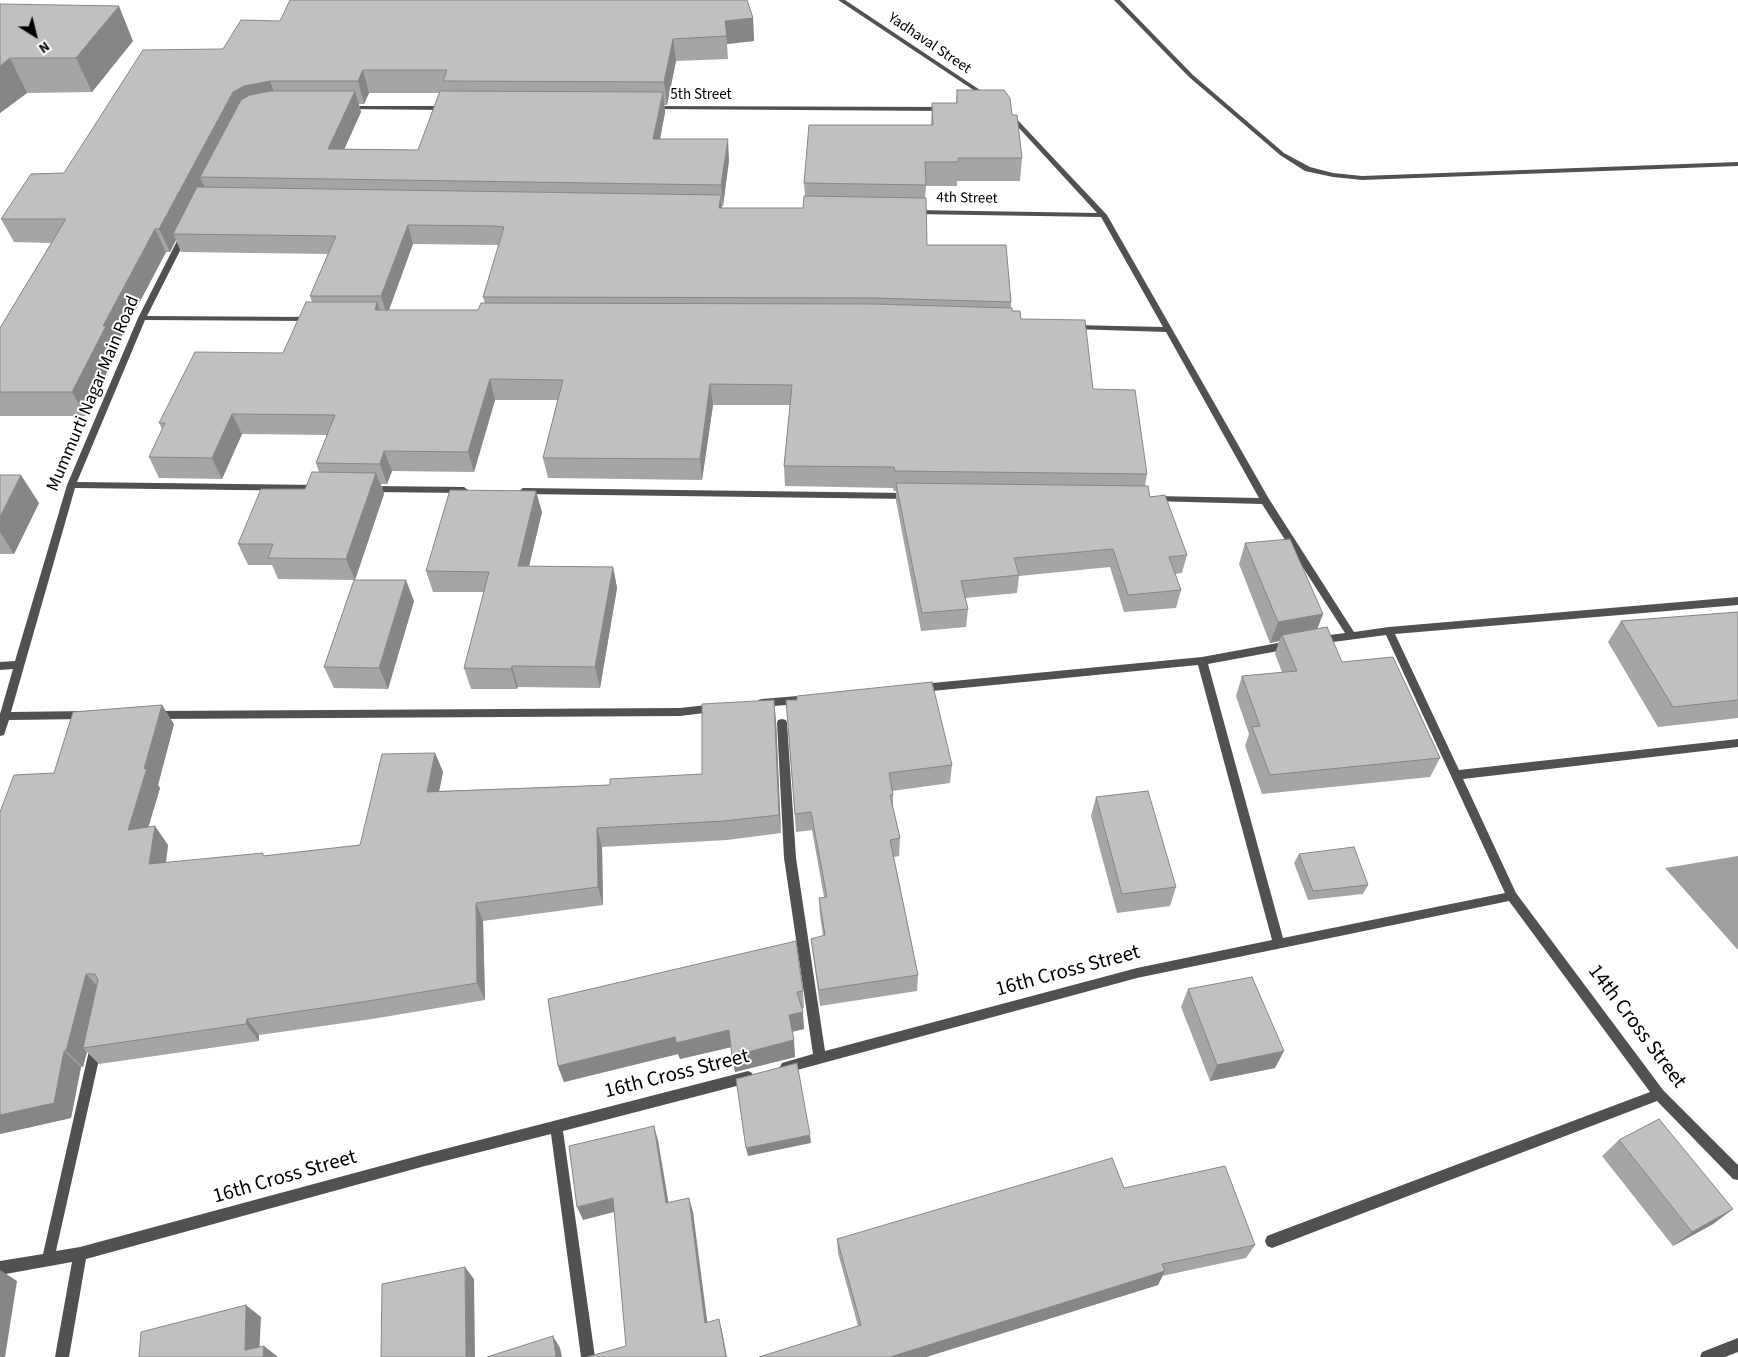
<!DOCTYPE html>
<style>
body{margin:0}
#map{position:relative;width:1738px;height:1357px;overflow:hidden;background:#fff;font-family:"Source Sans 3",sans-serif}
canvas{display:block}
.north{position:absolute;left:10px;top:10px;width:50px;height:50px;-webkit-text-stroke:4px #fff;paint-order:stroke;rotate:144deg;font-size:14px;font-weight:700;line-height:20px;text-align:center;color:#000}
.north::after{content:'';display:block;margin:auto;width:18px;height:22px;background:#000;clip-path:polygon(50% 0,100% 100%,50% 72%,0 100%)}
</style>
<div id="map">
<canvas width="1738" height="1357"></canvas>
<div class="north">N</div>
</div>
<script>
const c = document.querySelector('canvas').getContext('2d');
c.lineJoin = 'round';
function fillPath(path, color) { c.fillStyle = color; c.fill(path, 'evenodd'); }
const poly = rows => new Path2D(rows.map(r => 'M' + r).join(''));
function stroke(path, color, width, dash) { c.strokeStyle = color; c.lineWidth = width; c.lineCap = dash ? 'butt' : 'round'; c.setLineDash(dash || []); c.stroke(path); }
function drawText(font, color, halo, rows, align = 'center') {
  c.font = font + ' "Source Sans 3",sans-serif'; c.lineWidth = 4; c.setLineDash([]); c.textBaseline = 'middle'; c.strokeStyle = halo; c.fillStyle = color; for (const [text, x, y, turn = 0] of rows) {
    c.save(); c.translate(x, y); c.rotate((+turn || 0) * Math.PI / 180); c.textAlign = isNaN(turn) ? turn : align; if (halo) c.strokeText(text, 0, 0); c.fillText(text, 0, 0); c.restore();
  }
}
fillPath(poly([
 [1738,856,1738,950,1665,868]
]), '#9f9f9f');
fillPath(poly([
 [838,0,845,0,989,96,984,97,838,0],
 [1114,0,1120,0,1193,75,1284,153,1310,167,1333,173,1362,176,1738,162,1738,166,1362,180,1333,177,1305,171,1280,155,1189,77,1114,0],
 [347,106,445,106,448,108,445,110,345,109,345,107,347,106],
 [652,106,945,107,948,109,945,111,650,109,650,107,652,106],
 [1007,113,1011,113,1107,215,1269,499,1354,632,1389,627,1738,597,1738,605,1395,634,1459,770,1738,739,1738,747,1463,779,1516,893,1663,1090,1738,1165,1738,1180,1733,1179,1657,1101,1272,1248,1267,1246,1265,1241,1267,1236,1272,1234,1650,1092,1509,901,1137,978,786,1073,782,1071,780,1067,782,1063,813,1054,784,858,777,723,778,720,782,719,786,720,787,723,796,858,825,1051,1137,968,1272,940,1198,665,922,692,918,691,917,688,918,685,922,684,1202,657,1289,641,1292,642,1294,645,1292,648,1289,649,1208,664,1283,938,1505,893,1386,635,1318,644,1315,643,1313,640,1315,637,1345,633,1262,504,1150,501,1149,499,1150,497,1153,496,1259,498,1166,332,1073,329,1069,327,1073,325,1163,327,1101,217,914,214,910,212,914,210,1097,213,1007,115,1007,113],
 [181,233,187,233,188,235,147,316,311,317,315,319,311,321,145,320,77,482,319,485,323,488,319,491,75,488,11,712,86,711,90,712,91,715,90,718,86,719,9,720,4,735,0,736,0,714,13,669,0,670,0,662,15,661,67,485,138,318,181,233],
 [371,486,464,487,468,490,464,493,371,492,367,489,371,486],
 [523,488,909,493,913,496,909,499,523,494,519,491,523,488],
 [798,696,802,697,803,700,802,703,798,704,762,707,758,706,757,703,758,700,762,699,798,696],
 [716,704,720,705,721,708,720,711,680,716,155,719,151,718,150,715,151,712,155,711,680,708,716,704],
 [96,1040,100,1042,102,1046,56,1251,80,1247,425,1154,748,1071,752,1073,754,1077,752,1081,748,1083,563,1131,595,1357,581,1357,551,1134,425,1166,86,1259,69,1357,55,1357,72,1262,0,1275,0,1261,43,1254,90,1046,92,1042,96,1040],
 [1738,1338,1738,1352,1725,1357,1700,1357,1702,1352,1738,1338]
]), '#515151');
fillPath(poly([
 [0,4,133,41,92,92,27,93,0,113],
 [753,18,754,41,727,44,728,59,676,61,667,105,664,105,665,112,660,139,729,160,723,206,722,206,722,208,803,208,805,196,804,183,931,125,932,103,956,103,957,90,1012,115,1022,158,1020,181,957,181,957,186,926,186,925,198,927,245,1011,302,1011,308,1012,311,1093,389,1147,474,1145,486,1150,497,1187,555,1182,573,1175,574,1181,590,1176,608,1124,612,1110,567,1019,576,1017,593,965,598,968,609,966,627,921,631,896,501,896,491,894,491,893,488,785,486,784,466,790,405,713,405,702,480,548,478,543,458,558,400,495,400,474,472,392,471,387,484,381,484,384,494,355,580,414,601,388,689,334,688,324,667,354,580,278,579,272,565,248,565,238,544,305,489,319,472,316,463,327,435,242,434,222,479,159,478,149,457,162,429,159,423,283,353,312,302,310,296,328,254,181,252,176,240,170,252,166,252,116,347,118,350,85,416,0,416,0,328,51,243,14,242,1,219,64,173,223,49,280,21],
 [369,93,440,93,418,150,344,149,361,112,359,104,364,104],
 [413,244,499,245,483,297,485,303,478,310,389,310],
 [0,475,39,503,14,554,0,554],
 [542,512,529,566,613,567,617,588,600,688,518,687,517,689,471,689,464,668,484,592,433,592,426,571],
 [1245,543,1323,614,1317,628,1342,662,1440,758,1430,777,1262,794,1245,746,1249,734,1236,696,1242,676,1282,672,1275,654,1279,641,1270,643,1239,564],
 [1738,612,1738,718,1658,727,1608,642,1621,621],
 [786,700,952,765,950,783,892,791,893,795,893,808,900,838,899,856,894,857,918,975,917,991,820,1006,813,955,811,939,823,936,820,915,819,898,824,897,812,830,796,832],
 [776,720,781,833,727,840,602,847,603,905,483,921,485,1000,372,1019,259,1035,259,1041,99,1064,87,1052,83,1067,81,1067,71,1118,0,1134,0,812,54,773,174,724,158,785,160,788,148,827,168,845,166,863,265,856,360,845,435,753,443,772,439,791,610,785,702,774],
 [1096,797,1176,887,1170,906,1117,913,1091,816],
 [1299,854,1368,885,1363,894,1308,900,1294,863],
 [1188,989,1275,1068,1210,1081,1181,1007],
 [803,991,804,1008,802,1009,804,1029,792,1032,795,1057,735,1072,731,1047,680,1059,678,1054,564,1082,558,1066,548,999],
 [1619,1140,1733,1209,1713,1224,1673,1246,1602,1156],
 [1124,1188,1255,1245,1246,1258,1162,1276,1158,1285,926,1357,759,1357,858,1326,838,1253,837,1239]
]), '#a5a5a5');
fillPath(poly([
 [119,6,133,41,92,92,76,58],
 [753,18,754,41,727,44,725,21],
 [673,39,676,61,667,105,664,82],
 [10,58,27,93,0,113,0,66],
 [363,70,369,93,364,104,358,81],
 [270,81,278,104,200,177,204,186,180,234,173,234,176,240,170,252,159,229,233,92,244,86],
 [355,91,361,112,335,170,328,149],
 [663,92,665,112,656,160,653,139],
 [728,139,729,160,723,206,721,185],
 [721,195,722,213,719,208],
 [408,225,413,244,387,315,381,296],
 [155,229,166,252,116,347,118,350,85,416,72,392,103,326],
 [377,302,384,323,375,310],
 [490,379,495,400,474,472,468,452],
 [710,384,713,405,702,480,700,459],
 [232,414,242,434,222,479,212,458],
 [384,451,392,471,387,484,380,464],
 [376,473,384,494,355,580,346,559],
 [21,475,39,503,14,554,0,532,0,517],
 [536,491,542,512,524,587,518,566],
 [613,567,617,588,600,688,595,667],
 [406,580,414,601,388,689,379,668],
 [1323,614,1315,635,1282,635,1279,641,1270,643,1278,622],
 [512,666,518,687,517,689,511,669],
 [774,700,776,720,781,833,779,815],
 [162,705,174,724,158,785,160,788,142,849,128,830],
 [435,753,443,772,435,811,427,792],
 [155,826,168,845,163,883,149,864],
 [597,828,602,847,603,905,598,887],
 [476,903,483,921,485,1000,477,983],
 [86,974,102,991,83,1048,87,1052,83,1067,66,1051],
 [803,1012,804,1029,791,1032,789,1015],
 [247,1019,259,1035,259,1041,246,1024],
 [729,1030,732,1047,680,1059,678,1054,564,1082,558,1066,675,1037],
 [794,1040,795,1057,735,1072,732,1056],
 [64,1051,81,1067,71,1118,0,1134,0,1115],
 [1284,1051,1275,1068,1210,1081,1217,1065],
 [654,1126,658,1140,671,1217,666,1203],
 [810,1135,811,1143,748,1156,746,1148],
 [613,1198,618,1211,583,1220,577,1207],
 [689,1198,693,1212,709,1335,705,1323],
 [1733,1209,1713,1224,1673,1246,1692,1232],
 [465,1267,474,1279,475,1357,466,1357],
 [0,1270,17,1281,5,1357,0,1357],
 [1165,1271,1158,1285,926,1357,890,1357],
 [246,1305,261,1317,259,1357,245,1350],
 [719,1319,722,1331,727,1357,726,1357],
 [553,1336,560,1348,562,1357,556,1357],
 [264,1346,278,1357,263,1357]
]), '#868686');
const building = poly([
 [290,0,747,0,753,18,725,21,727,36,673,39,664,82,443,81,447,70,363,70,358,81,270,81,244,86,233,92,159,229,155,229,103,326,106,326,72,392,0,392,0,328,66,219,1,219,31,174,64,173,143,50,223,49,241,20,280,21,290,0],
 [0,4,119,6,76,58,10,58,0,66,0,4],
 [957,90,1004,90,1010,98,1012,115,1017,115,1022,158,958,158,958,162,925,162,926,185,804,183,809,125,933,125,932,103,957,103,957,90],
 [271,91,355,91,328,149,418,150,440,91,663,92,653,139,728,139,721,185,200,177,241,100,250,95,271,91],
 [197,187,721,195,719,208,803,208,804,196,926,198,927,245,1006,245,1011,302,872,298,483,297,504,227,496,226,408,225,381,296,310,296,336,236,173,234,197,187],
 [306,302,377,302,375,310,478,310,481,303,872,304,1012,308,1012,311,1020,311,1021,319,1085,320,1093,389,1135,390,1147,474,895,471,894,467,784,466,792,385,710,384,700,459,543,458,563,380,490,379,468,452,384,451,380,464,316,463,335,415,232,414,212,458,149,457,165,423,159,423,195,352,283,353,306,302],
 [312,472,376,473,346,559,268,558,273,544,238,544,261,489,305,489,312,472],
 [0,475,21,475,0,517,0,475],
 [896,483,1148,486,1150,497,1165,495,1187,555,1169,557,1181,590,1128,595,1113,549,1014,558,1019,575,961,581,968,609,922,613,896,483],
 [450,490,536,491,518,566,613,567,595,667,512,666,511,669,464,668,489,572,426,571,450,490],
 [1290,539,1323,614,1278,622,1245,543,1290,539],
 [354,580,406,580,379,668,324,667,354,580],
 [1738,612,1738,700,1673,707,1621,621,1738,612],
 [1327,627,1342,662,1393,657,1440,758,1270,775,1252,727,1260,726,1242,676,1297,671,1282,635,1327,627],
 [932,682,952,765,889,773,893,795,890,795,900,838,890,840,918,975,819,990,811,939,825,935,819,898,827,897,811,812,795,814,786,700,797,700,797,696,932,682],
 [774,700,779,815,724,821,597,828,598,887,476,903,477,983,362,1002,247,1019,246,1024,83,1048,98,980,95,974,86,974,66,1051,64,1051,54,1103,0,1115,0,812,14,775,54,773,73,712,162,705,144,769,147,768,128,830,155,826,149,864,263,853,263,856,360,845,382,754,435,753,427,792,610,785,610,779,702,774,702,704,774,700],
 [1148,791,1176,887,1122,894,1096,797,1148,791],
 [1354,847,1368,885,1313,891,1299,854,1354,847],
 [796,941,803,991,797,992,803,1012,789,1015,794,1040,732,1056,729,1030,676,1043,675,1037,558,1066,548,999,796,941],
 [1252,977,1284,1051,1217,1065,1188,989,1252,977],
 [797,1063,810,1135,746,1148,736,1079,797,1063],
 [1659,1119,1733,1209,1692,1232,1619,1140,1659,1119],
 [654,1126,666,1203,689,1198,705,1323,719,1319,726,1357,587,1357,626,1346,613,1198,577,1207,569,1146,654,1126],
 [1112,1158,1124,1188,1225,1166,1255,1245,1162,1264,1165,1271,890,1357,759,1357,861,1325,837,1239,1112,1158],
 [465,1267,466,1357,381,1357,382,1284,465,1267],
 [246,1305,245,1350,264,1346,263,1357,139,1357,141,1332,246,1305],
 [553,1336,556,1357,487,1357,553,1336]
]);
fillPath(building, '#c0c0c0');
stroke(building, '#868686', 1);
drawText('15px', '#000', '#fff', [
 ["Yadhaval Street",929,44,34],
 ["5th Street",701,96],
 ["4th Street",967,199,1]
]);
drawText('18px', '#000', '#fff', [
 ["Mummurti Nagar Main Road",94,394,-67]
]);
drawText('21px', '#000', '#fff', [
 ["16th Cross Street",1068,972,-15],
 ["14th Cross Street",1636,1027,53],
 ["16th Cross Street",677,1075,-14],
 ["16th Cross Street",285,1178,-16]
]);
</script>
